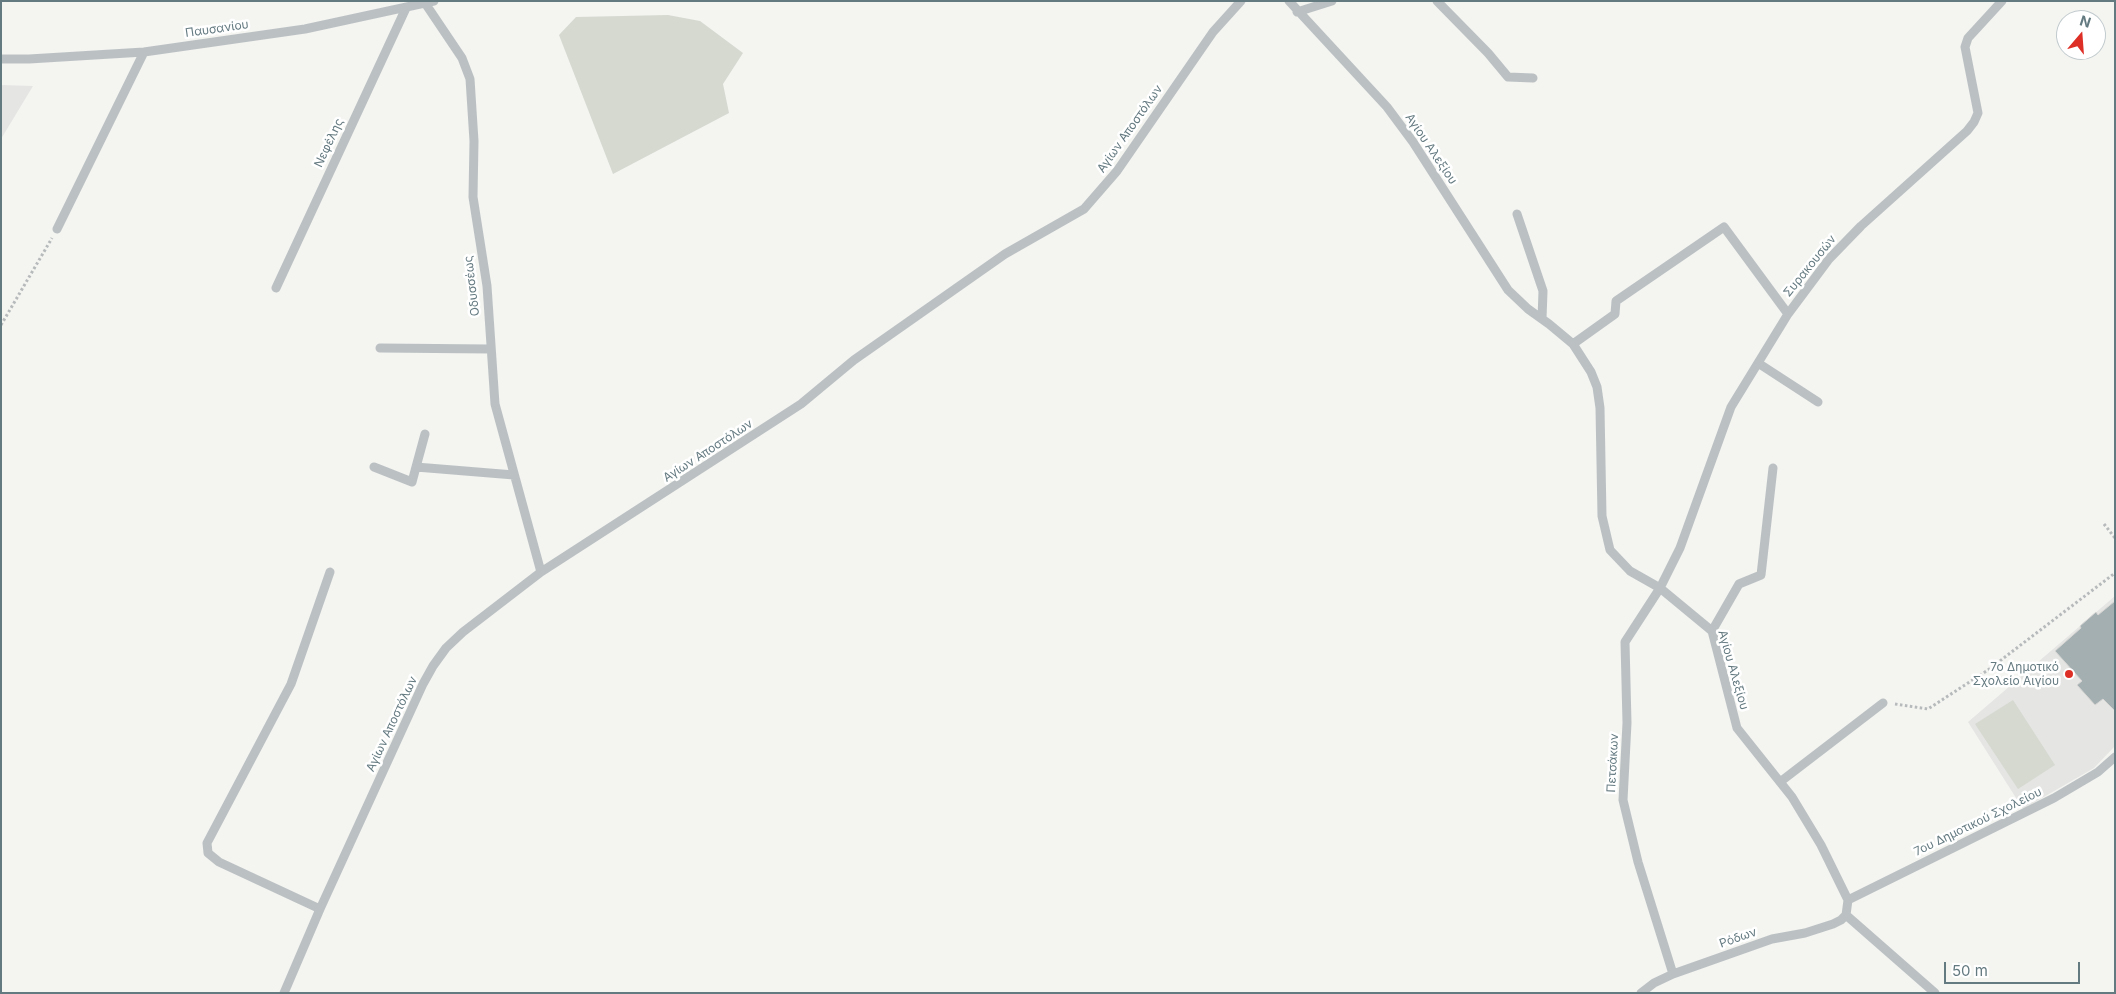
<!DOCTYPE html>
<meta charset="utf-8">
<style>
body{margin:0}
#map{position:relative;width:2116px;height:994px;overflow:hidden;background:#f4f4f1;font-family:Inter,sans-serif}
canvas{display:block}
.frame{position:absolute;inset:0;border:2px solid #647a81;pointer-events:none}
.north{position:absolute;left:2056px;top:10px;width:50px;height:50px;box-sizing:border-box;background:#fff;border:1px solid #c1cacd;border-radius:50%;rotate:18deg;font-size:14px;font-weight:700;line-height:20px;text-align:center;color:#647a81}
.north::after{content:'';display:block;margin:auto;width:18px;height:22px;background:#de2f27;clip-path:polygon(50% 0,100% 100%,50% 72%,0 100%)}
.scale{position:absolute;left:1944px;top:962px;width:136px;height:22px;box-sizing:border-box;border:2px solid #647a81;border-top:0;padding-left:6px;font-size:15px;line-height:18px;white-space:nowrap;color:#647a81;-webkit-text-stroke:4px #fff;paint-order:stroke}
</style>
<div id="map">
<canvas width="2116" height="994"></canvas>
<div class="frame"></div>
<div class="north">N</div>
<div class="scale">50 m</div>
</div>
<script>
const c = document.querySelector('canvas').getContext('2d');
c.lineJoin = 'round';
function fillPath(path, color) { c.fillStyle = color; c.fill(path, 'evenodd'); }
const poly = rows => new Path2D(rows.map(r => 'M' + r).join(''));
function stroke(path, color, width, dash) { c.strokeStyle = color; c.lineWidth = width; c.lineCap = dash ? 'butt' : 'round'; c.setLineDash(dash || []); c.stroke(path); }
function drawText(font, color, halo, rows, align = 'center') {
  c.font = font + ' Inter,sans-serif'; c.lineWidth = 5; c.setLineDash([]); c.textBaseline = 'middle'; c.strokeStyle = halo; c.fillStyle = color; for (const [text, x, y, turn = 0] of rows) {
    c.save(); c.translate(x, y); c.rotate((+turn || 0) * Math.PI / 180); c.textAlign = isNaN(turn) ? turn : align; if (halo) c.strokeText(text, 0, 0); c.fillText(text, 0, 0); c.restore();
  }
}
fillPath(poly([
 [1,85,33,86,1,139],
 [2115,596,2115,746,2094,768,2023,809,1968,722]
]), '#e5e5e4');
fillPath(poly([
 [668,15,700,21,743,53,723,84,729,113,613,174,559,35,576,17],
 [2013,700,2055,765,2018,789,1975,724]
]), '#d5d9d0');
const building = poly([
 [2115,601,2115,711,2103,699,2095,705,2077,685,2082,681,2055,651,2081,628,2080,626,2096,612,2098,615,2115,601]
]);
fillPath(building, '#a4afb2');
stroke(building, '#d6d5d3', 1);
stroke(poly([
 [1,325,52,238],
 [2104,524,2115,538],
 [1895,704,1928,709,1988,670,2115,573]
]), '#b6babb', 3, [2.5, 2.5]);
stroke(poly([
 [1289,1,1387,107,1413,142,1508,290,1528,309,1549,324,1573,344,1591,372,1597,387,1600,408,1602,516,1610,550,1630,571,1660,588,1712,631,1737,728,1792,797,1821,845,1848,900,1846,915,1841,920,1833,924,1805,933,1772,939,1673,974,1654,983,1641,993],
 [1437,1,1488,53,1508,77,1533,78],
 [425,3,462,58,470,79,474,141,473,197,487,286,495,404,541,572],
 [1297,12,1332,1],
 [1,59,29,59,144,52,305,29,434,1],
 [1517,214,1543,291,1542,319],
 [57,229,144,52],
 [276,288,406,8],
 [1573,344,1615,314,1616,301,1724,227,1788,314],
 [380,348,490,349],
 [1758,363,1818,402],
 [425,434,416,467,514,475],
 [374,467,412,482,416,467],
 [1712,631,1739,584,1761,575,1773,468],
 [1780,782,1883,703],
 [1848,900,2054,798,2098,772,2115,757],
 [320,909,219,862,208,853,207,843,291,684,330,572],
 [1846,915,1935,993],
 [1673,974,1638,862,1623,800,1627,723,1625,642,1660,588,1680,548,1731,407,1788,314,1829,259,1861,226,1967,131,1974,122,1978,113,1965,47,1968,38,2002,1],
 [284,993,320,909,423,684,433,666,446,648,463,632,541,572,801,404,854,360,1005,254,1084,209,1117,171,1213,32,1241,1]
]), '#bbc1c3', 9);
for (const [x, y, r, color] of [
 [2069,674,5,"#de2f27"]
]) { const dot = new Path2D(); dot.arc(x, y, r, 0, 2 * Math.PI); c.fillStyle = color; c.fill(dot); stroke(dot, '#fff', 2); }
drawText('12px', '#647a81', '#fff', [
 ["Παυσανίου",217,29,-8],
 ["Αγίων Αποστόλων",1130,129,-55],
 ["Νεφέλης",329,143,-65],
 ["Αγίου Αλεξίου",1431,149,56],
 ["Συρακουσών",1810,266,-51],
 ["Οδυσσέως",472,286,-97],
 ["Αγίων Αποστόλων",708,451,-33],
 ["Αγίου Αλεξίου",1733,670,74],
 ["Αγίων Αποστόλων",392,724,-65],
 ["Πετσάκων",1613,763,-87],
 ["7ου Δημοτικού Σχολείου",1978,822,-26],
 ["Ρόδων",1738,938,-19]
]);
drawText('12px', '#647a81', '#fff', [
 ["7ο Δημοτικό",2059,667],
 ["Σχολείο Αιγίου",2059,681]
], 'right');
</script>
